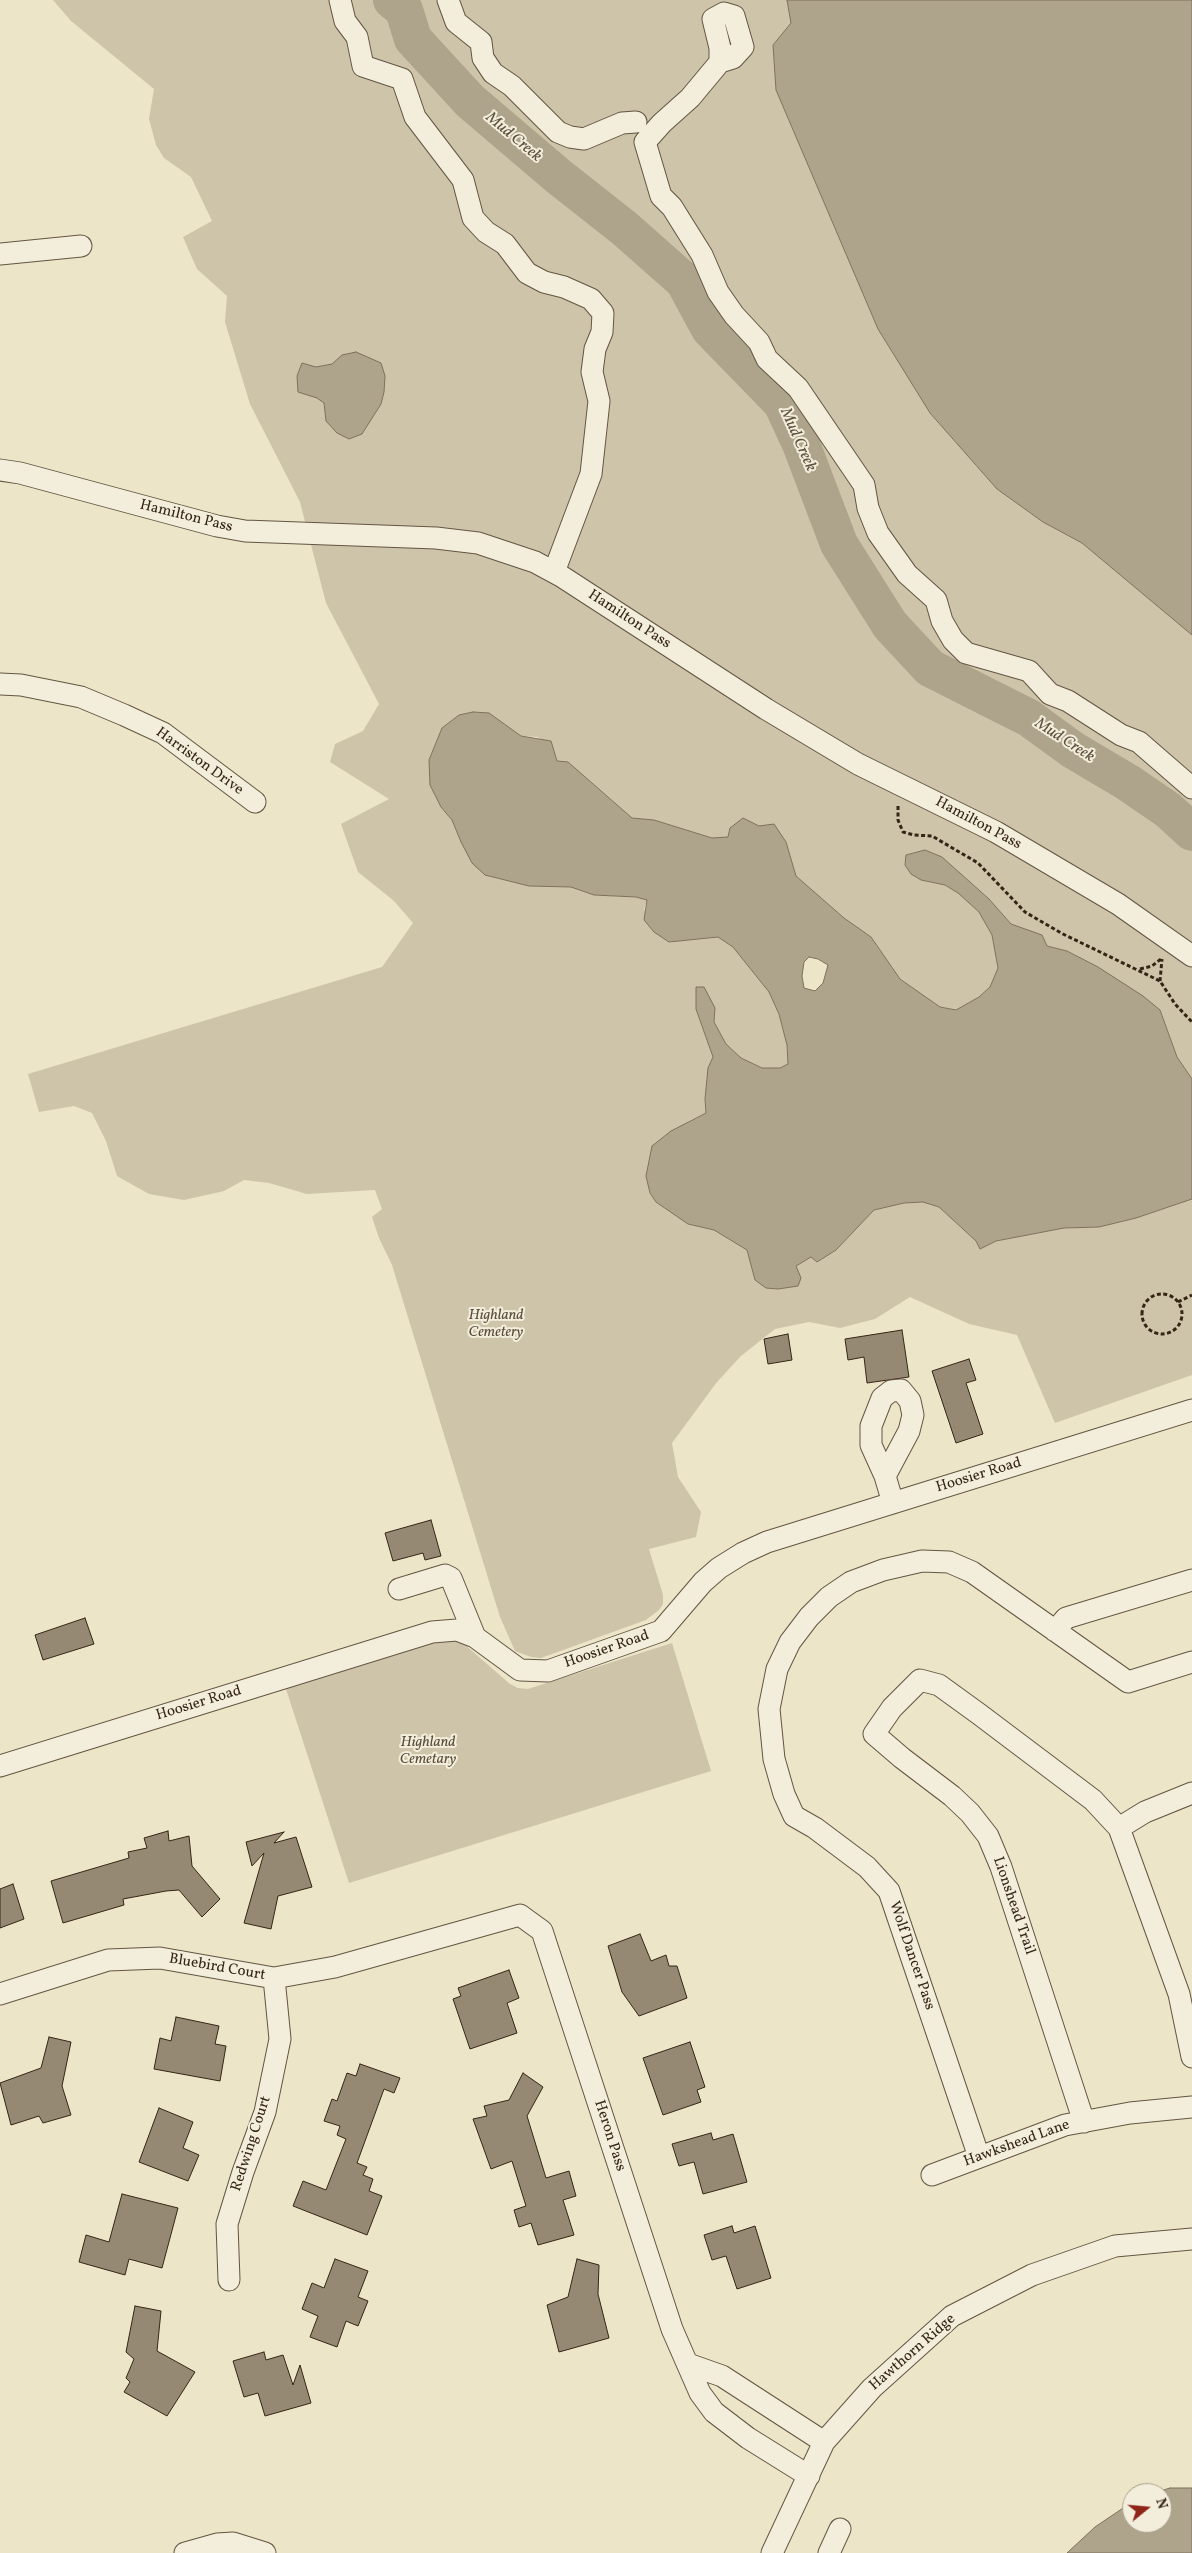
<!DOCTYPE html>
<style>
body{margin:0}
#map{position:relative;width:1192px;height:2553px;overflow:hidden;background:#ede5c8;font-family:Vollkorn,serif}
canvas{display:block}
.north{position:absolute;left:1122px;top:2483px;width:50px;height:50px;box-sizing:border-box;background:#f3eedb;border:1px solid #a79e8c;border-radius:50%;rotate:73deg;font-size:14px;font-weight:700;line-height:20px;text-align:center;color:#352516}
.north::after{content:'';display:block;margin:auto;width:18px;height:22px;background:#8f2418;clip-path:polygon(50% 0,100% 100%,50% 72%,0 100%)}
</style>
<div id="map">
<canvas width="1192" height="2553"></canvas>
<div class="north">N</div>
</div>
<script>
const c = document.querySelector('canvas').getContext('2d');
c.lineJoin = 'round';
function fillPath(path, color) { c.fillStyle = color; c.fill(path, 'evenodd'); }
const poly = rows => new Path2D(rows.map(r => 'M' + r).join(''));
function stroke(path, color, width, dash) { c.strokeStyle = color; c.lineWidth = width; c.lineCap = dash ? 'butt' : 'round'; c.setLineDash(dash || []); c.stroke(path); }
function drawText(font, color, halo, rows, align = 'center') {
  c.font = font + ' Vollkorn,serif'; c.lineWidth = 4; c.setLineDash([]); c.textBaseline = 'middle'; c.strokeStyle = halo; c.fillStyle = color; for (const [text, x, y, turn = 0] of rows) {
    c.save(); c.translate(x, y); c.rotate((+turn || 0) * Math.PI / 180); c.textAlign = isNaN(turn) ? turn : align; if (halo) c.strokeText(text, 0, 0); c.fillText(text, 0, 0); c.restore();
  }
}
fillPath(poly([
 [53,0,787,0,791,23,773,45,776,90,878,329,930,413,997,489,1043,522,1082,543,1192,635,1192,1079,1177,1057,1160,1010,1098,967,1067,951,1047,946,1042,935,1011,924,989,899,942,857,925,850,906,855,905,865,921,880,945,885,958,893,979,912,992,935,998,968,990,987,979,997,956,1010,940,1007,900,979,871,937,844,918,796,876,786,842,712,838,654,820,632,818,568,763,557,761,538,737,521,736,489,714,473,712,459,715,442,728,429,760,441,807,452,820,461,842,529,886,571,887,594,895,636,897,647,900,644,909,669,942,718,937,733,947,769,992,779,1014,787,1045,788,1064,780,1068,762,1068,741,1058,726,1044,714,1022,715,1008,696,1009,713,1057,708,1069,705,1099,706,1113,689,1121,650,1193,657,1202,688,1224,714,1230,747,1250,755,1280,767,1288,778,1289,795,1266,811,1257,817,1262,836,1250,874,1210,904,1203,923,1202,939,1207,976,1241,980,1249,996,1241,1064,1228,1099,1227,1136,1218,1192,1199,1192,1375,1055,1423,1017,1335,969,1324,910,1297,875,1319,840,1328,809,1322,775,1329,741,1356,717,1382,672,1443,678,1477,701,1512,696,1537,649,1549,663,1595,663,1604,659,1610,646,1620,541,1658,531,1657,515,1651,500,1617,392,1265,379,1238,372,1217,382,1209,375,1190,307,1194,269,1183,244,1180,224,1191,184,1200,149,1194,117,1176,106,1141,92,1113,74,1106,39,1112,28,1074,382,967,413,923,394,901,358,872,341,824,389,799,330,762,335,744,363,731,379,704,326,603,300,502,250,404,225,322,227,296,197,269,183,237,212,221,191,177,164,158,156,145,149,119,154,89,71,21],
 [447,1639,455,1640,464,1644,510,1684,518,1688,528,1689,672,1643,711,1771,349,1883,286,1689]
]), '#cec4aa');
const water = poly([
 [787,0,1192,0,1192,635,1082,543,1043,522,997,489,930,413,878,329,776,90,773,45,791,23,787,0],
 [356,352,381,363,385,376,384,392,381,404,362,434,349,439,337,433,326,421,324,403,317,398,298,392,297,376,302,363,316,367,332,364,342,355,356,352],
 [473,712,489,713,521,736,551,741,557,761,568,762,632,818,654,820,712,838,728,837,730,828,743,818,759,826,774,824,786,842,796,876,844,918,871,937,900,979,940,1007,956,1010,979,997,990,987,998,968,992,935,979,912,958,893,945,885,921,880,911,874,905,865,906,855,925,850,942,857,989,899,1011,924,1042,935,1047,946,1067,951,1098,967,1143,996,1160,1010,1177,1057,1192,1079,1192,1199,1136,1218,1099,1227,1064,1228,996,1241,980,1249,976,1241,939,1207,923,1202,904,1203,874,1210,836,1250,817,1262,811,1257,796,1266,801,1278,798,1286,778,1289,766,1288,755,1280,747,1250,714,1230,688,1224,656,1202,650,1193,646,1176,652,1146,671,1131,706,1113,705,1099,708,1068,713,1057,696,1009,696,987,704,987,715,1008,714,1022,726,1044,741,1058,762,1068,780,1068,788,1064,787,1045,779,1014,769,992,733,947,718,937,669,942,654,932,644,920,647,900,636,897,594,895,571,887,529,886,485,875,472,863,461,842,452,820,441,807,430,785,429,760,442,728,459,715,473,712],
 [809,957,818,959,828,965,823,983,815,991,804,988,802,976,804,962,809,957],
 [1170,2488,1192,2488,1192,2553,1067,2553,1095,2527,1132,2502,1132,2523,1162,2523,1162,2493,1154,2493,1170,2488]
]);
fillPath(water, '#aea48b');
stroke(water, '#7e715c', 1);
stroke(poly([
 [392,0,404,10,413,39,470,101,558,176,624,228,684,281,710,329,782,403,801,444,839,544,890,625,930,668,1029,718,1073,750,1127,782,1168,810,1192,832]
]), '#aea48b', 38);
const building = poly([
 [902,1330,909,1377,867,1383,864,1357,848,1360,845,1339,902,1330],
 [788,1334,792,1360,768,1364,764,1339,788,1334],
 [969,1359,976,1380,966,1383,983,1434,956,1443,932,1371,969,1359],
 [431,1520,441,1556,425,1560,423,1553,393,1561,385,1533,431,1520],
 [85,1618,94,1644,43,1660,35,1635,85,1618],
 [168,1831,169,1841,189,1836,192,1866,220,1899,202,1917,179,1890,166,1891,123,1899,124,1905,63,1923,51,1881,129,1858,128,1852,147,1848,144,1838,168,1831],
 [284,1832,274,1843,296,1837,312,1887,278,1896,271,1929,244,1923,264,1853,252,1866,246,1842,284,1832],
 [13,1884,24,1919,0,1928,0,1889,13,1884],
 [640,1934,651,1961,666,1955,669,1966,677,1966,687,1998,639,2016,622,1992,608,1946,640,1934],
 [509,1970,519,1998,507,2003,517,2033,470,2049,453,1999,461,1996,458,1988,509,1970],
 [176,2017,219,2026,215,2044,226,2046,220,2081,154,2069,160,2038,171,2041,176,2017],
 [49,2037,71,2042,62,2086,71,2115,43,2123,39,2116,11,2125,0,2083,41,2068,49,2037],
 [690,2042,705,2087,697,2090,701,2102,663,2115,643,2058,690,2042],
 [360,2064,400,2078,394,2093,384,2089,357,2163,367,2167,363,2175,373,2179,369,2191,382,2196,367,2235,293,2206,303,2181,326,2190,346,2139,337,2135,340,2126,324,2121,332,2099,337,2101,347,2073,356,2076,360,2064],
 [523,2073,543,2087,527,2116,546,2178,569,2171,576,2196,563,2200,574,2235,538,2245,531,2223,519,2227,514,2210,526,2206,512,2161,491,2169,473,2119,487,2116,484,2106,509,2100,523,2073],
 [159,2108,193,2122,183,2148,199,2155,188,2181,139,2162,159,2108],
 [711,2133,713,2140,733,2134,747,2182,703,2194,694,2162,679,2166,672,2144,711,2133],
 [122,2194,178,2208,162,2268,129,2259,125,2275,79,2262,86,2235,109,2242,122,2194],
 [732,2226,734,2233,755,2226,771,2278,737,2289,726,2256,712,2260,704,2235,732,2226],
 [335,2259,368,2271,358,2297,368,2301,358,2326,346,2321,337,2347,310,2337,318,2316,302,2309,312,2283,324,2288,335,2259],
 [577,2259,599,2265,598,2294,609,2338,559,2352,547,2305,568,2297,577,2259],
 [135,2306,161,2311,157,2351,195,2372,167,2416,124,2392,130,2382,126,2378,134,2359,126,2352,135,2306],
 [264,2352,266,2360,283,2355,293,2385,300,2365,311,2403,265,2416,258,2393,244,2397,233,2361,264,2352]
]);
fillPath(building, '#958973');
stroke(building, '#352516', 1);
const minor = poly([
 [340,0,345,21,357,37,363,66,402,79,415,117,463,180,473,218,486,232,505,244,527,273,544,282,564,287,591,299,603,313,602,332,595,349,592,372,599,401,591,474,554,572],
 [448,0,456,22,481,42,483,58,493,73,512,86,558,132,570,137,584,139,622,123,636,122],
 [720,62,720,48,713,19,724,13,734,16,743,47,733,58,720,62,690,98,662,123,645,142,661,196,672,207,702,255,718,292,734,315,759,342,767,359,798,388,864,485,868,508,878,533,907,574,936,600,942,621,953,640,966,653,1029,671,1050,694,1068,701,1121,735,1139,742,1192,788],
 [0,254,81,246],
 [0,470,20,473,217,526,245,531,436,538,478,543,535,562,561,576,766,709,858,764,996,832,1118,904,1192,956],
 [0,684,21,685,81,697,124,715,163,733,255,802],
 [885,1476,909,1431,913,1415,910,1401,901,1390,891,1391,882,1398,871,1426,871,1445,885,1476,893,1503],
 [399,1589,445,1575,451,1578,475,1637],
 [1055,1631,1066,1618,1192,1580],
 [0,1766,432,1632,457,1630,475,1637,520,1670,548,1671,661,1631,703,1582,719,1568,743,1553,767,1542,1192,1410],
 [1119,1828,1145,1812,1192,1793],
 [0,1994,108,1960,160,1958,274,1978,335,1967,520,1915,542,1931,672,2329,700,2393,714,2412,748,2438,809,2476],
 [1084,2122,1001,1867,988,1836,970,1813,952,1796,902,1758,874,1734,892,1708,920,1680,939,1685,979,1714,1093,1800,1119,1828,1179,1994,1192,2057],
 [979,2157,889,1891,867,1867,815,1828,794,1816,784,1794,774,1759,769,1709,777,1669,790,1642,809,1617,829,1597,851,1582,883,1570,922,1561,949,1562,972,1572,1128,1682,1192,1662],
 [932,2175,1065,2125,1130,2113,1192,2107],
 [229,2280,227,2224,243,2172,265,2112,280,2039,274,1978],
 [688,2364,722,2376,824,2442],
 [185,2553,217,2544,233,2543,265,2553],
 [772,2553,824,2442,872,2388,952,2316,1032,2275,1115,2246,1192,2239],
 [829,2553,840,2529]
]);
stroke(minor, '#635542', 23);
stroke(poly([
 [898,806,898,820,903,832,914,835,932,836,978,863,1025,912,1063,934,1160,981,1175,1004,1192,1022],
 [1140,969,1152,966,1161,959],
 [1160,981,1162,959],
 '1142 1314a20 20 0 1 1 40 0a20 20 0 1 1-40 0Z',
 [1178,1302,1192,1295]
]), '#352516', 3, [4, 2.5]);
stroke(minor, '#f3eedb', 21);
drawText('15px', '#352516', '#f3eedb', [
 ["Hamilton Pass",186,517,14],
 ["Hamilton Pass",629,620,33],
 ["Harriston Drive",199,762,36],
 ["Hamilton Pass",978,824,28],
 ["Hoosier Road",979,1476,-17],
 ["Hoosier Road",607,1650,-19],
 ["Hoosier Road",199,1704,-17],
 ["Lionshead Trail",1013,1906,71],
 ["Wolf Dancer Pass",911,1956,71],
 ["Bluebird Court",217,1968,10],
 ["Heron Pass",609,2136,72],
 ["Redwing Court",252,2144,-72],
 ["Hawkshead Lane",1017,2144,-20],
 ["Hawthorn Ridge",913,2353,-41]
]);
drawText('italic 15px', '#5b4d3b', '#f3eedb', [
 ["Highland",496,1316],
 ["Cemetery",496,1333],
 ["Highland",428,1743],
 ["Cemetary",428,1760]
]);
drawText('italic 16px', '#5f513f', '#f3eedb', [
 ["Mud Creek",513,138,40],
 ["Mud Creek",797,440,66],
 ["Mud Creek",1064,741,33]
]);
</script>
